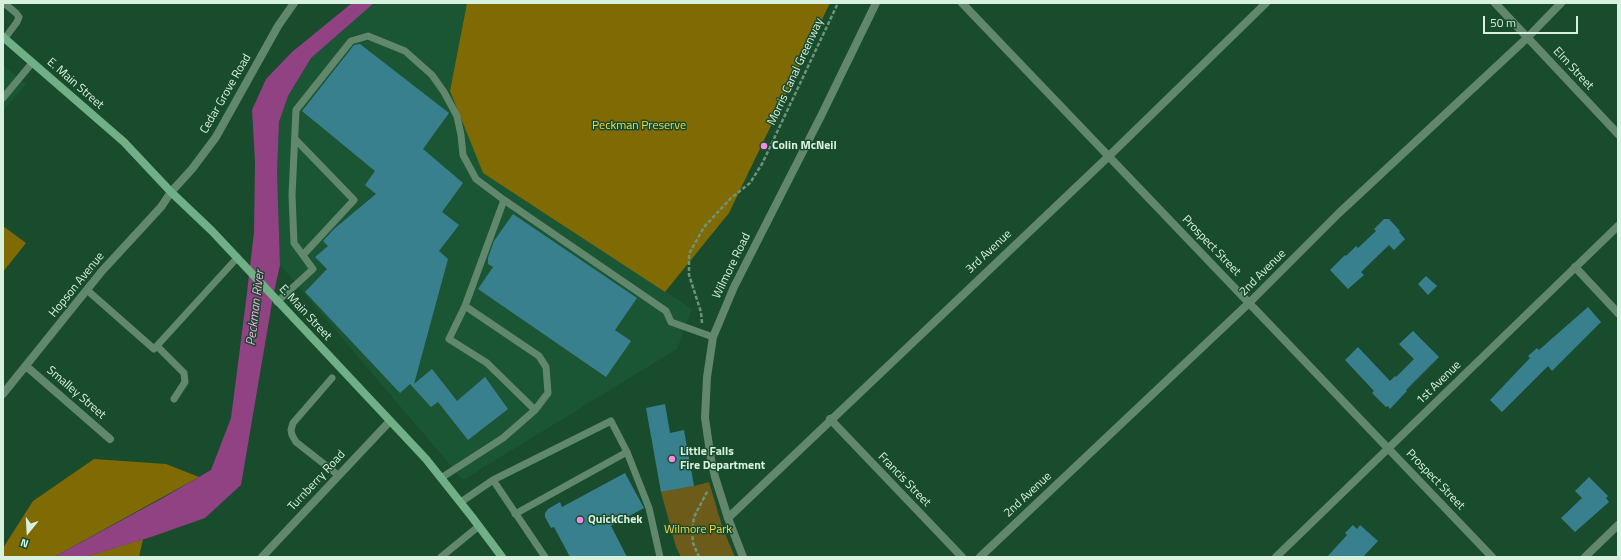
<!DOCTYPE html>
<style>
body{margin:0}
#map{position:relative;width:1621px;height:560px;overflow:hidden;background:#194b2d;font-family:"Titillium Web",sans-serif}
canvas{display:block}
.frame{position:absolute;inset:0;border:4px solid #d7f1de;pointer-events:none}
.north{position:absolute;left:8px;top:512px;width:40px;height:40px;-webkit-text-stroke:3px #194b2d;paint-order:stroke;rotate:198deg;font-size:11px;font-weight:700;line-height:16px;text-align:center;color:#d7f1de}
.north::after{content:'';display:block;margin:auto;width:14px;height:18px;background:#d7f1de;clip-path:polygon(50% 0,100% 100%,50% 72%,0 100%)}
.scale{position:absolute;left:1483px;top:16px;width:95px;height:18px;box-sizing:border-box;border:2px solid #d7f1de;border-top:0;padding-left:5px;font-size:12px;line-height:14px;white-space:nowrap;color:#d7f1de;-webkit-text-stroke:3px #194b2d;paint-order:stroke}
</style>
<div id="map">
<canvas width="1621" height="560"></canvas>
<div class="frame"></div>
<div class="north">N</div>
<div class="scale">50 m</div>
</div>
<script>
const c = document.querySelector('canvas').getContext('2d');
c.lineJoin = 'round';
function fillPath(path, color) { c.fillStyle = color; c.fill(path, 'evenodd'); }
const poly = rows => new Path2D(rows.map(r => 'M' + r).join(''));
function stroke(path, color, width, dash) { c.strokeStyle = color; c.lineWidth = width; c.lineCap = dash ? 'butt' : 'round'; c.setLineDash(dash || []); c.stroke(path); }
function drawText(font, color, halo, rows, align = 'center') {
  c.font = font + ' "Titillium Web",sans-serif'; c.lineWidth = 3; c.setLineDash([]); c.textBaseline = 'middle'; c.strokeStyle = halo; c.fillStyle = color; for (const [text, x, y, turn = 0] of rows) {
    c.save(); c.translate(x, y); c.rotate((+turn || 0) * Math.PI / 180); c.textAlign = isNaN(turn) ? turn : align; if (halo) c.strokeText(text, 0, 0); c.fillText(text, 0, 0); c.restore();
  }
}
fillPath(poly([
 [374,3,467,3,450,91,483,173,692,309,677,349,463,480,280,265,277,172,279,122,288,96,311,58],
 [3,65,26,84,3,111]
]), '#1b5634');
fillPath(poly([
 [709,482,723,529,735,557,681,557,676,547,661,492,694,486]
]), '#6c5b19');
fillPath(poly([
 [467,3,830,3,729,213,665,292,483,173,450,91],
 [3,226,26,243,3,272],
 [94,459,166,464,199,477,54,557,3,557,3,548,33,501],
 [143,539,139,557,86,557]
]), '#806a04');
fillPath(poly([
 [352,3,374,3,311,58,288,96,279,122,277,172,280,265,273,297,241,485,205,518,151,537,86,557,54,557,161,499,211,470,231,418,246,301,254,232,255,161,252,110,266,79,292,52]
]), '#904283');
fillPath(poly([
 [360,44,449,113,423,149,463,183,442,212,459,225,439,251,448,259,414,384,432,369,457,401,485,377,508,409,468,440,438,402,431,407,410,384,400,393,305,292,327,269,315,257,328,246,323,241,334,229,376,194,365,185,375,171,302,111,354,45],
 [513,214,637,298,615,330,631,341,606,377,478,289,493,267,488,264,488,258,494,241],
 [1384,219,1389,219,1400,231,1399,232,1405,239,1394,250,1389,245,1361,272,1364,275,1348,289,1330,270,1345,255,1346,256,1356,246,1358,248,1376,231,1374,229],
 [1426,276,1437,286,1428,295,1418,284],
 [1588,307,1601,322,1552,371,1548,366,1502,412,1490,400,1530,358,1528,356,1537,348,1539,350],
 [1413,331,1439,357,1406,390,1407,391,1390,409,1388,406,1386,407,1372,393,1374,391,1345,360,1358,347,1390,381,1395,376,1396,377,1414,359,1399,344],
 [665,404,670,433,684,430,694,486,661,492,646,408],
 [625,473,644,508,611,526,627,557,570,557,554,527,551,528,545,517,545,513,548,509,560,502,562,507],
 [1589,477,1608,496,1606,498,1609,502,1575,532,1561,518,1582,498,1575,491],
 [1353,525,1357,529,1360,525,1378,541,1363,557,1327,557,1347,535,1345,533]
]), '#39808f');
stroke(poly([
 [702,323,701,312,689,275,689,254,704,227,731,198,750,183,762,164,838,3],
 [699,557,693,543,692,531,694,517,708,490]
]), '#6d947b', 2.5, [4, 2]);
stroke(poly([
 [4,3,16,13,19,17,17,22,5,38],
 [3,98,32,63],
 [296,140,354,200,303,255],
 [87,290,154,349,237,258],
 [277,302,313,269,294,243,292,195,296,110,351,41,368,36,405,51,432,75,444,92,457,116,461,135,463,155,476,179,504,200],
 [465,306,449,339,487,363,535,410],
 [157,346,184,373,185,382,174,399],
 [332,378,293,423,291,430,292,435,296,442,338,475],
 [441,478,503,438,535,410,548,393,546,367,539,356,465,306,504,200,666,311,671,322,713,337],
 [493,480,611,421,627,452,649,508,660,557],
 [461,502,493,480,545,557],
 [515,514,627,452],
 [441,557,479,526]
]), '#61886d', 7);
stroke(poly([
 [962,3,1492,557],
 [1495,3,1618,134],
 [1575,267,1618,313],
 [26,366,110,439],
 [3,394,102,271,161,207,171,192],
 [830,419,962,557],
 [728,518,1109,156,1266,3],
 [262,557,390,421],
 [980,557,1249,303,1339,213,1527,38,1561,3],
 [1276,557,1618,226],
 [1585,557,1618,525]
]), '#61886d', 8);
stroke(poly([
 [171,192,192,169,216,137,278,26,294,3],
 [743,557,728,518,715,477,711,459,705,418,707,377,713,337,734,287,821,116,876,3]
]), '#61886d', 8);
stroke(poly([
 [3,37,124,142,171,192,212,231,426,459,472,517,502,557]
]), '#71b086', 8);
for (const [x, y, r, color] of [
 [764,146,4,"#fb87e6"],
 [672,459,4,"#fb87e6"],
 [580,520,4,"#fb87e6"]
]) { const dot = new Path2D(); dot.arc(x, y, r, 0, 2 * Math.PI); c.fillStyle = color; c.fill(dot); stroke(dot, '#194b2d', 1.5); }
drawText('12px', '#d7f1de', '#194b2d', [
 ["Elm Street",1573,69,47],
 ["Morris Canal Greenway",796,72,-65],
 ["E. Main Street",75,84,41],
 ["Cedar Grove Road",226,94,-60],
 ["Prospect Street",1211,246,46],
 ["3rd Avenue",989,252,-43],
 ["Wilmore Road",732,266,-64],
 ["2nd Avenue",1263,273,-45],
 ["Hopson Avenue",77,285,-51],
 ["E. Main Street",305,313,47],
 ["1st Avenue",1439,383,-44],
 ["Smalley Street",76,393,41],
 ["Francis Street",904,480,46],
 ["Prospect Street",1435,480,46],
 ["Turnberry Road",317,481,-47],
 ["2nd Avenue",1028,495,-43]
]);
drawText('12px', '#fcd63d', '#194b2d', [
 ["Peckman Preserve",639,126],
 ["Wilmore Park",698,530]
]);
drawText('bold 12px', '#d7f1de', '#194b2d', [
 ["Colin McNeil",772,146],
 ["Little Falls",680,452],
 ["Fire Department",680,466],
 ["QuickChek",588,520]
], 'left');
drawText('italic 13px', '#fba6ea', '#194b2d', [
 ["Peckman River",256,308,-83]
]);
</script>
